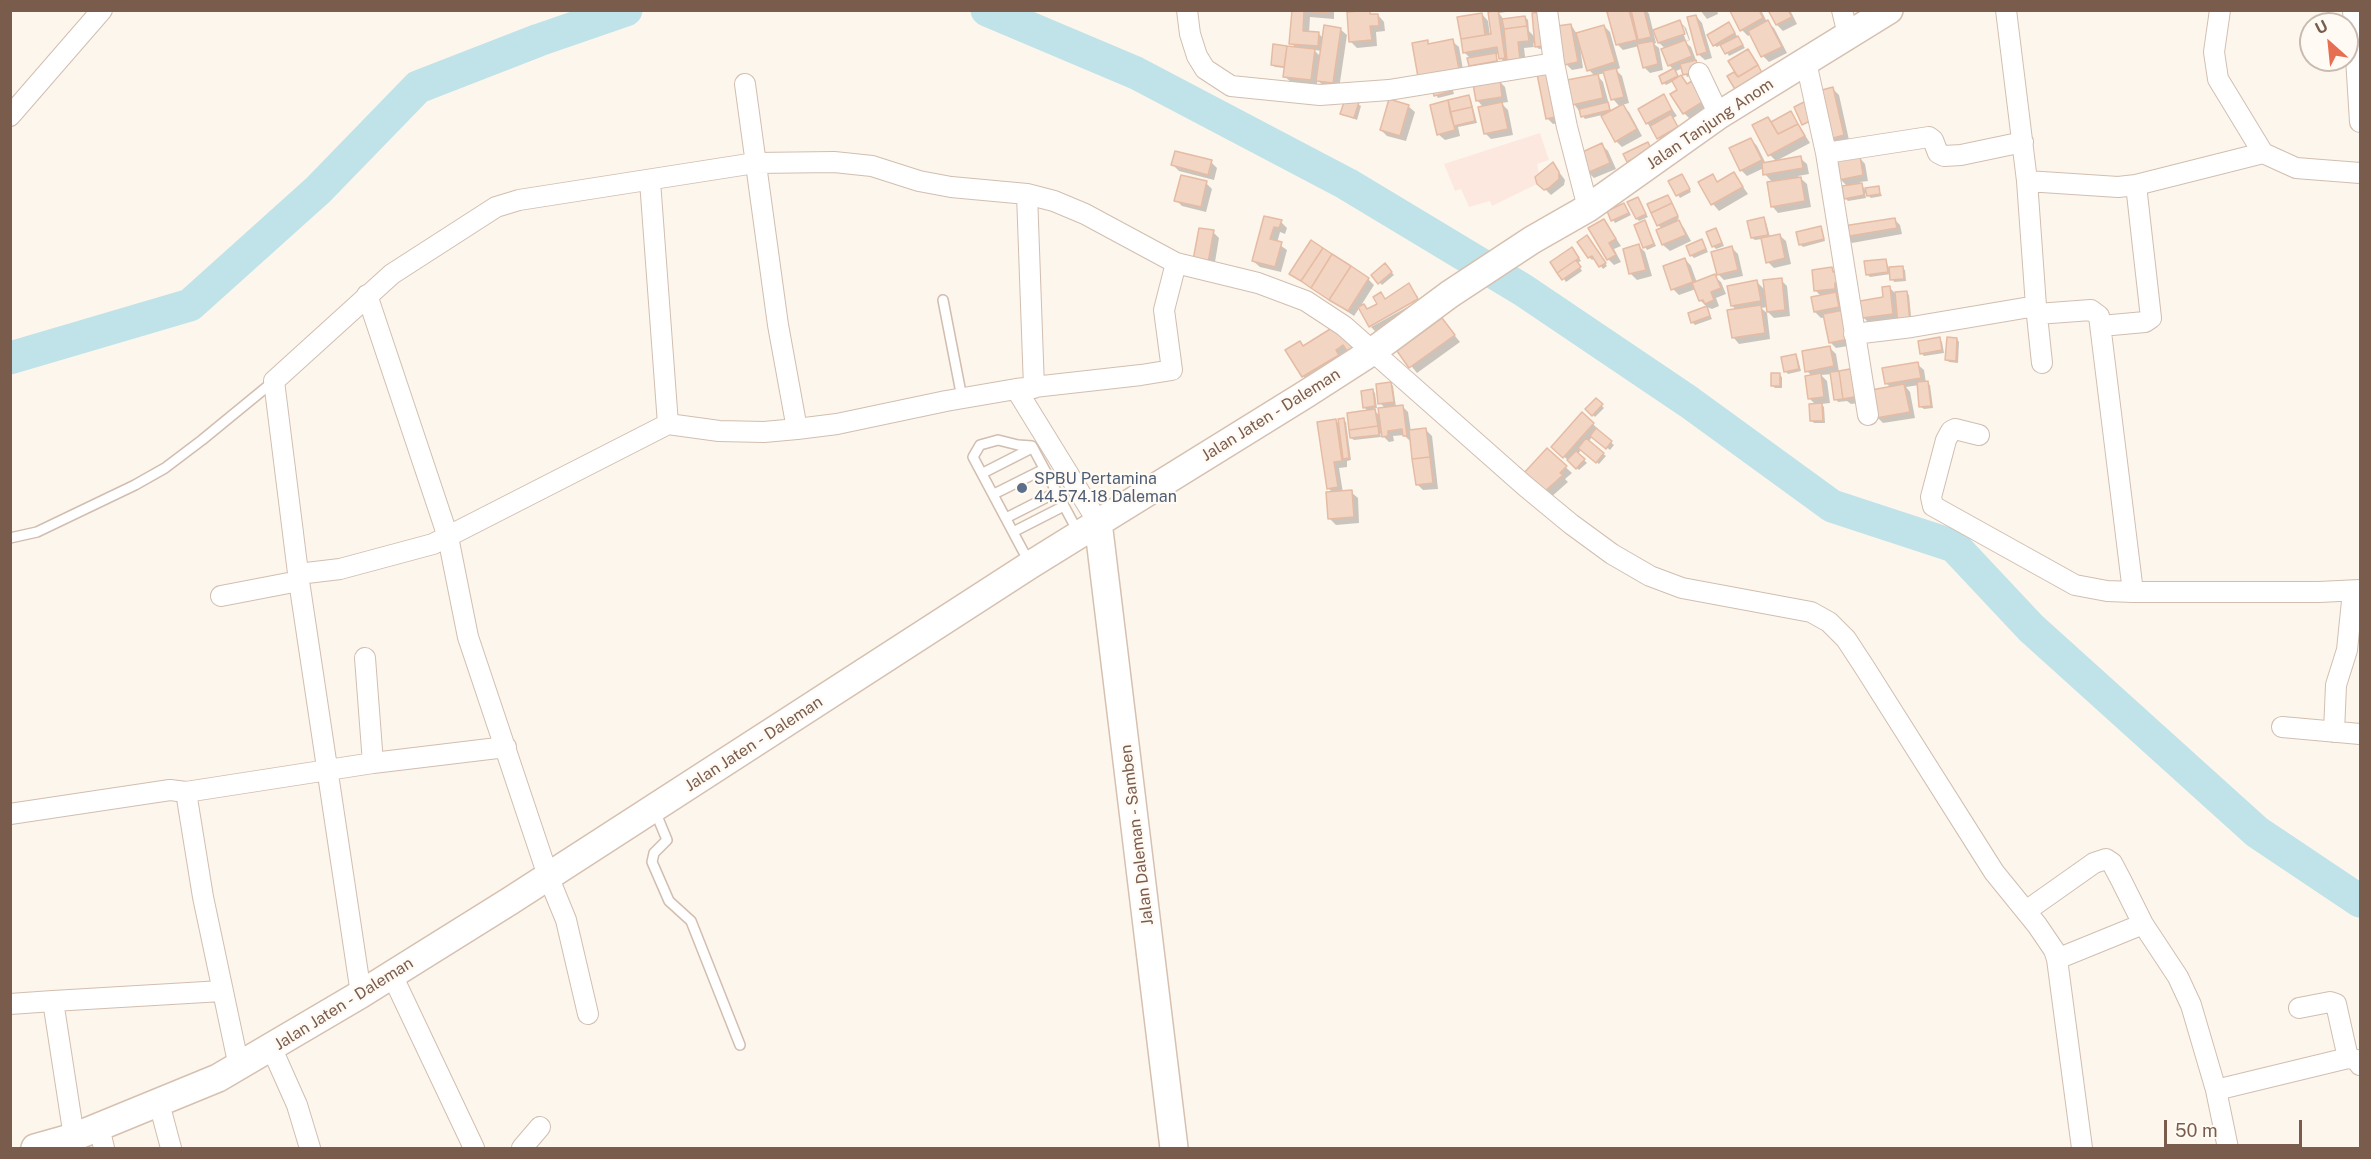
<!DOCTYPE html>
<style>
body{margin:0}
#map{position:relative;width:2371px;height:1159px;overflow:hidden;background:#fdf6ec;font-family:"Public Sans",sans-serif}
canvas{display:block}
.frame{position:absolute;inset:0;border:12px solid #7a5c4d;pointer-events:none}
.north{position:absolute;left:2299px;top:12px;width:60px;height:60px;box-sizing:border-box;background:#fffaf3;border:2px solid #cabbb1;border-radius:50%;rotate:333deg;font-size:16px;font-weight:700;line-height:24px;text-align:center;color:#7a5c4d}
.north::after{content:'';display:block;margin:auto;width:21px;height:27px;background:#e76f51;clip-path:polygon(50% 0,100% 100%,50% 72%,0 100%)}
.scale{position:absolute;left:2164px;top:1120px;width:138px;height:27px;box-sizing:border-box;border:3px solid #7a5c4d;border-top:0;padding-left:8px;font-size:18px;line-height:21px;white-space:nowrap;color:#7a5c4d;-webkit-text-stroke:4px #fffaf3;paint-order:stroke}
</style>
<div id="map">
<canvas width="2371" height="1159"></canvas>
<div class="frame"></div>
<div class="north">U</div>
<div class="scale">50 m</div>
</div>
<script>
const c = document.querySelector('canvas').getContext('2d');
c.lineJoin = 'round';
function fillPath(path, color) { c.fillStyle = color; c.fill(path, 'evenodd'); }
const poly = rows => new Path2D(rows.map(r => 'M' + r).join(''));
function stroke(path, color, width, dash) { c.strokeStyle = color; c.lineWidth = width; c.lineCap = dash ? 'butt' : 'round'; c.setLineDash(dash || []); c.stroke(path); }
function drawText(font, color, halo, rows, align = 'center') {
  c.font = font + ' "Public Sans",sans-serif'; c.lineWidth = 4.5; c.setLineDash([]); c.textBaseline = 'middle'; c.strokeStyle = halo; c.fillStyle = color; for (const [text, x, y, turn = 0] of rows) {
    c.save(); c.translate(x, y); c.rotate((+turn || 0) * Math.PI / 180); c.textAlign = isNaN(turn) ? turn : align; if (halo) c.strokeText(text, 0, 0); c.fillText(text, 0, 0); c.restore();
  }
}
fillPath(poly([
 [1540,133,1549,160,1537,164,1539,174,1537,184,1492,206,1490,201,1469,207,1461,189,1455,191,1444,164]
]), '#fde8e0');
fillPath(poly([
 [1293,10,1334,12,1334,19,1310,17,1309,33,1318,33,1323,38,1340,29,1347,35,1339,89,1324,86,1317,80,1317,86,1291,82,1284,76,1285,68,1275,67,1272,64,1274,46,1296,48,1291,43],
 [1314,50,1322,51,1321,57],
 [1357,10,1383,10,1369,12,1373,16,1378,15,1384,22,1385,31,1376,32,1377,46,1357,48,1350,41,1359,13],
 [1500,10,1519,10,1499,13,1504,20,1525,17,1528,20,1529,31,1545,48,1539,49,1533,43,1534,47,1524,48,1526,64,1507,64,1500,58,1500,54,1495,54,1499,63,1473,68,1470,65,1470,58,1464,52,1459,18,1482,14,1488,21,1490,36,1493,35,1490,13],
 [1618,10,1646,10,1649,14,1656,43,1654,44,1659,48,1663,70,1650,73,1644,67,1639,46,1623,50,1617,44],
 [1700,10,1717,10,1718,14,1707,19],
 [1734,10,1761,10,1767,22,1774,28,1787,53,1769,62,1763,56,1751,34,1748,36,1742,30,1732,12],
 [1770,10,1790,10,1797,24,1783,31,1777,25],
 [1696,16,1702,23,1712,58,1705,60,1698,54],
 [1680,22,1686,28,1690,40,1685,42,1691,47,1701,73,1687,77,1683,68,1676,71,1679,78,1681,77,1687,83,1709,108,1690,119,1684,113,1679,90,1674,81,1666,85,1664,83,1674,70,1669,65,1666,49,1659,43],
 [1681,27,1684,27,1689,40,1686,41],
 [1571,25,1577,34,1604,26,1610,32,1620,68,1616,70,1622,76,1629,103,1622,105,1629,112,1642,136,1622,147,1616,141,1602,115,1585,119,1574,104,1595,76,1589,70,1582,47,1580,47,1583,68,1572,70,1566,64],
 [1605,73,1613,99,1620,107,1611,112,1603,82,1597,75],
 [1731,27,1745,48,1729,56,1722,44,1717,47,1714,45],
 [1452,41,1459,47,1464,75,1426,83,1427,42,1430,45],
 [1539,76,1560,123,1553,124,1547,118],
 [1499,81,1505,87,1508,102,1501,103,1508,110,1513,135,1491,139,1485,133,1484,108,1477,100],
 [1452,87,1454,94,1438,98,1436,95],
 [1833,89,1839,95,1849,140,1837,144,1831,138],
 [1663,96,1677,116,1673,118,1679,130,1661,140,1647,123],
 [1469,97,1471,100,1477,123,1458,127,1460,136,1445,140,1438,134],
 [1358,104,1361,106,1357,120,1342,114],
 [1408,106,1415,112,1406,141,1387,136,1381,130],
 [1791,113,1810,143,1776,161,1770,155,1768,118,1772,123],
 [1751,139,1757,146,1766,164,1800,158,1807,164,1809,174,1798,176,1807,184,1811,207,1778,213,1772,206,1773,183,1765,174,1764,168,1747,176,1741,170],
 [1602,145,1608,151,1616,169,1594,178,1588,172],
 [1859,157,1865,164,1868,181,1860,182,1865,190,1878,188,1882,196,1871,198,1865,193,1866,198,1848,201,1845,198,1848,187,1840,179],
 [1211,162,1217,168,1214,180,1179,171,1173,165],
 [1553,164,1565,180,1564,185,1551,195,1539,183],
 [1734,174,1748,194,1719,211,1713,204,1700,183,1712,176,1719,183],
 [1684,178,1691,192,1680,198,1670,182],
 [1206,183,1212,189,1206,212,1182,206,1176,200],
 [1668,196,1679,218,1677,220,1684,228,1691,241,1670,251,1663,245,1657,231,1663,229,1658,225],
 [1637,199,1648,217,1639,221,1637,219],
 [1624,204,1631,215,1615,223,1609,212],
 [1265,217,1281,222,1287,228,1285,234,1280,232,1277,243,1287,250,1281,272,1260,267,1253,261],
 [1764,219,1766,222,1770,237,1779,235,1786,241,1791,264,1774,268,1768,262,1762,239,1755,240,1752,238],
 [1894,219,1900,225,1902,234,1852,243,1846,236],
 [1604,220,1621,246,1614,249,1621,262,1614,265,1608,259],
 [1645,222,1656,246,1647,250,1645,247],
 [1820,227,1825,241,1803,247,1800,244],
 [1716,229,1724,246,1716,249,1713,246],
 [1213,232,1219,238,1214,268,1201,265],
 [1590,240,1607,266,1603,269,1595,258,1592,260,1589,257],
 [1702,241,1708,252,1694,258,1691,255],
 [1639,246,1645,252,1652,276,1637,280,1631,274,1624,250],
 [1732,248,1738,254,1743,276,1724,280,1718,274],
 [1575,252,1581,261,1577,263,1582,271,1566,282,1552,262],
 [1685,259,1691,266,1697,283,1714,276,1721,282,1726,294,1716,298,1719,306,1712,309,1707,307,1701,301,1696,289,1679,295,1673,289],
 [1886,260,1889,269,1902,268,1905,270,1906,281,1894,282,1891,274,1870,277,1867,274],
 [1385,265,1394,275,1382,285,1373,275],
 [1832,269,1842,279,1841,295,1837,295,1842,300,1854,345,1836,348,1830,342,1826,317,1821,318,1815,312,1822,297,1816,291],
 [1291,274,1368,279,1374,285,1362,304,1368,310,1379,304,1380,294,1386,300,1409,285,1418,297,1370,324,1360,307,1354,316],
 [1781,280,1787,286,1790,316,1774,318,1768,312,1767,307,1761,308,1767,313,1770,339,1739,344,1733,337,1737,310,1732,306,1757,282,1766,291],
 [1889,287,1896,294,1907,293,1909,295,1912,326,1870,324,1863,317,1885,299],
 [1420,300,1376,332,1371,327],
 [1707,308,1712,319,1695,325,1692,322],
 [1442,320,1460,342,1417,373,1399,351],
 [1335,328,1355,346,1313,386,1303,376,1304,348],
 [1939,339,1942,342,1944,353,1924,356,1921,353],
 [1957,339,1959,342,1958,363,1949,362,1947,360],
 [1829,347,1836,354,1839,372,1865,402,1851,404,1847,401,1838,402,1836,399,1832,374,1821,375,1827,381,1830,403,1821,404,1824,407,1825,423,1814,423,1812,421,1816,405,1810,399,1812,376,1807,371],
 [1796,356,1798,359,1801,371,1788,374,1785,371],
 [1917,364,1924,370,1926,383,1930,385,1933,408,1924,409,1921,407,1919,385,1906,387,1910,392,1915,418,1883,423,1877,417,1891,388,1886,383],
 [1779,375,1782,377,1782,388,1775,388,1772,385],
 [1390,383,1393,386,1396,407,1402,406,1408,412,1411,432,1426,430,1432,436,1438,489,1423,490,1417,484,1411,442,1404,435,1393,436,1394,441,1389,442,1380,433,1381,437,1354,440,1351,438,1369,412,1364,407,1373,391,1375,393,1377,408,1373,409,1381,417,1385,408,1380,403],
 [1596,400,1604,408,1595,417,1587,409],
 [1335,420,1340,425,1343,420,1346,422,1351,460,1347,461,1347,467,1339,468,1343,493,1351,492,1358,498,1359,523,1336,525,1329,518,1333,493,1328,488],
 [1593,424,1599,430,1597,431,1614,445,1610,450,1593,436,1588,442,1606,456,1599,464,1581,450,1578,454,1587,463,1579,470,1560,453],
 [1547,450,1572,473,1565,479,1568,482,1550,498,1543,492]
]), '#0003');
stroke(poly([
 [987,10,1136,73,1347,184,1523,290,1689,402,1832,506,1954,546,2031,628,2257,832,2360,901],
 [10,358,190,305,318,190,418,87,539,40,626,10]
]), '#bfe3e8', 33);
const building = poly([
 [1292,10,1328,10,1328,13,1304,11,1303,31,1319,32,1318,46,1289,44,1292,10],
 [1370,10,1370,14,1378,14,1379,26,1370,26,1372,40,1349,42,1347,12,1370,10],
 [1498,10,1505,58,1499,59,1497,47,1463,53,1461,39,1491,34,1488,12,1498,10],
 [1612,10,1629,10,1637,40,1616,45,1607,12,1612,10],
 [1631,10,1644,10,1651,37,1638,40,1631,10],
 [1759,10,1763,18,1740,31,1730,11,1759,10],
 [1768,10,1788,10,1792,17,1776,25,1768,10],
 [1540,12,1543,46,1535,47,1532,13,1540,12],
 [1482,13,1485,35,1461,39,1457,17,1482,13],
 [1696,15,1707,52,1697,55,1687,17,1696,15],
 [1525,16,1527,26,1504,29,1502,19,1525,16],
 [1680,20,1685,34,1658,43,1653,30,1680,20],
 [1768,20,1782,47,1761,57,1748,31,1768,20],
 [1729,22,1735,33,1713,46,1707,35,1729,22],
 [1571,24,1578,62,1564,65,1557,26,1571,24],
 [1324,25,1341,28,1333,83,1316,81,1324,25],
 [1604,25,1615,62,1587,71,1576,33,1604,25],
 [1527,26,1529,41,1518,42,1520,59,1507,60,1504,29,1527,26],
 [1738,36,1743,45,1725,54,1720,45,1738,36],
 [1453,39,1459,69,1418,77,1412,43,1428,40,1428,44,1453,39],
 [1685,40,1692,56,1668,66,1661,49,1685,40],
 [1653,41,1658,64,1643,68,1637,44,1653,41],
 [1273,44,1287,46,1284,67,1271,65,1273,44],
 [1287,46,1315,49,1311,80,1283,77,1287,46],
 [1748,49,1758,65,1738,77,1728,61,1748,49],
 [1496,53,1497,61,1469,66,1467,58,1496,53],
 [1696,60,1699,71,1683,75,1680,64,1696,60],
 [1758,65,1763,75,1739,96,1727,76,1734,72,1738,77,1758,65],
 [1616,68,1624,97,1611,100,1603,71,1616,68],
 [1674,68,1678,76,1662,84,1659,76,1674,68],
 [1547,73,1555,117,1546,119,1537,74,1547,73],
 [1598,74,1603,98,1572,105,1567,80,1598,74],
 [1681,75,1687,84,1692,81,1704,101,1683,114,1670,94,1677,90,1672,81,1681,75],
 [1500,79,1502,97,1476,101,1473,84,1500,79],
 [1450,83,1452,91,1434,96,1432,87,1450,83],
 [1833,87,1844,135,1830,139,1818,91,1833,87],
 [1664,94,1672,110,1646,124,1638,109,1664,94],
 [1469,95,1472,107,1450,112,1448,100,1469,95],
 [1345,99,1359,102,1354,118,1340,114,1345,99],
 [1389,99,1409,105,1400,136,1380,130,1389,99],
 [1448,100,1455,130,1437,135,1430,105,1448,100],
 [1808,100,1816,118,1802,125,1794,107,1808,100],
 [1502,102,1508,129,1484,134,1478,107,1502,102],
 [1608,102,1610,110,1581,117,1579,109,1608,102],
 [1623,104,1637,129,1615,142,1601,116,1623,104],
 [1472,107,1475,121,1454,126,1450,112,1472,107],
 [1791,111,1798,124,1778,134,1771,122,1791,111],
 [1671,114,1678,127,1657,139,1650,126,1671,114],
 [1768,117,1778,134,1798,124,1805,136,1768,156,1752,125,1768,117],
 [1751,138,1762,160,1740,171,1729,148,1751,138],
 [1648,142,1652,150,1627,162,1623,154,1648,142],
 [1602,143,1610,163,1587,173,1578,154,1602,143],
 [1175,151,1212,160,1208,175,1171,165,1175,151],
 [1801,156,1803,168,1763,175,1762,163,1801,156],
 [1860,156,1863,175,1839,180,1836,160,1860,156],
 [1553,162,1559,172,1559,179,1549,188,1544,190,1537,184,1535,177,1553,162],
 [1734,172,1743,187,1711,205,1698,182,1713,174,1717,182,1734,172],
 [1682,174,1690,189,1676,196,1668,181,1682,174],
 [1181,175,1207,181,1201,207,1174,201,1181,175],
 [1801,177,1805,201,1771,207,1767,182,1801,177],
 [1862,183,1864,195,1844,199,1842,186,1862,183],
 [1879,186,1880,194,1867,196,1865,188,1879,186],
 [1668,195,1672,203,1651,213,1647,204,1668,195],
 [1638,197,1646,214,1636,219,1627,202,1638,197],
 [1624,203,1629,213,1611,221,1607,211,1624,203],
 [1672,203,1678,216,1657,226,1651,213,1672,203],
 [1264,216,1282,220,1279,228,1274,227,1270,239,1282,242,1275,267,1252,261,1264,216],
 [1764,217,1768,235,1751,238,1747,221,1764,217],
 [1895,218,1897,228,1844,237,1843,226,1895,218],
 [1604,219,1616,239,1609,243,1616,255,1607,260,1588,228,1604,219],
 [1645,220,1654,244,1643,248,1634,225,1645,220],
 [1679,220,1686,235,1662,245,1656,230,1679,220],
 [1821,226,1824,239,1799,245,1796,232,1821,226],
 [1199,228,1214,230,1208,263,1193,260,1199,228],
 [1716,228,1722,243,1712,247,1706,232,1716,228],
 [1780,234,1785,258,1766,263,1761,238,1780,234],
 [1587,235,1606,263,1599,267,1592,256,1588,258,1577,242,1587,235],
 [1702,239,1706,249,1690,256,1686,246,1702,239],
 [1311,240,1323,248,1301,281,1289,274,1311,240],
 [1639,244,1646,270,1629,274,1623,249,1639,244],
 [1732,246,1738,270,1717,275,1711,252,1732,246],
 [1572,247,1579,258,1557,273,1550,262,1572,247],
 [1323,248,1332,254,1311,288,1301,281,1323,248],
 [1332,254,1351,266,1329,300,1311,288,1332,254],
 [1685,258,1693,282,1671,290,1663,266,1685,258],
 [1886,259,1888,272,1866,275,1864,261,1886,259],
 [1576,260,1581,267,1562,280,1557,273,1576,260],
 [1385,263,1392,272,1378,284,1371,275,1385,263],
 [1351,266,1369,278,1348,311,1329,300,1351,266],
 [1903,266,1904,279,1890,280,1889,267,1903,266],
 [1832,267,1833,272,1837,271,1838,283,1835,283,1835,289,1814,291,1812,270,1832,267],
 [1715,274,1721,288,1711,292,1714,300,1705,304,1703,300,1699,301,1692,283,1715,274],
 [1782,278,1785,310,1767,312,1763,280,1782,278],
 [1757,280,1761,301,1731,306,1727,286,1757,280],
 [1409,283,1418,299,1369,327,1358,307,1364,304,1367,309,1377,304,1373,297,1381,292,1385,299,1409,283],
 [1890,286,1893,314,1862,318,1860,301,1883,297,1882,287,1890,286],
 [1907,291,1910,323,1898,325,1895,292,1907,291],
 [1836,292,1839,307,1814,312,1811,297,1836,292],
 [1761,305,1765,333,1732,338,1727,310,1761,305],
 [1707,306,1710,316,1691,323,1688,313,1707,306],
 [1844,310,1849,339,1829,343,1823,314,1844,310],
 [1442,318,1455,335,1409,368,1397,351,1442,318],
 [1335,326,1356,345,1347,351,1343,345,1336,350,1339,355,1302,377,1285,350,1300,341,1303,346,1335,326],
 [1940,337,1942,350,1920,354,1918,341,1940,337],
 [1947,337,1957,338,1956,361,1945,360,1947,337],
 [1830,346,1834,366,1805,372,1802,351,1830,346],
 [1796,354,1799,369,1784,372,1781,357,1796,354],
 [1918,362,1921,378,1885,384,1882,368,1918,362],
 [1855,368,1859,396,1843,399,1839,371,1855,368],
 [1839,371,1843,399,1834,400,1830,372,1839,371],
 [1771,373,1780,373,1780,386,1771,386,1771,373],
 [1821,373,1824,397,1808,399,1805,376,1821,373],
 [1928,381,1931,406,1919,407,1917,382,1928,381],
 [1391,382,1394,402,1378,404,1376,384,1391,382],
 [1904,384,1910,412,1876,418,1871,390,1904,384],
 [1373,389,1375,406,1363,408,1361,391,1373,389],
 [1596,398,1603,404,1592,416,1585,409,1596,398],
 [1822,403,1823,421,1810,421,1809,404,1822,403],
 [1403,405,1407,436,1403,436,1402,429,1388,431,1388,436,1382,437,1378,408,1403,405],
 [1375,409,1378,426,1349,430,1347,413,1375,409],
 [1582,412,1594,423,1563,458,1551,447,1582,412],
 [1344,418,1349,458,1343,459,1338,419,1344,418],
 [1336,419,1342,461,1334,462,1338,487,1327,489,1317,422,1336,419],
 [1378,426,1379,435,1350,438,1349,430,1378,426],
 [1426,428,1430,457,1412,459,1409,430,1426,428],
 [1596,428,1612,441,1606,449,1590,436,1596,428],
 [1586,438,1604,453,1596,463,1578,448,1586,438],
 [1547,448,1567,466,1560,473,1563,475,1543,493,1523,474,1547,448],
 [1576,451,1585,459,1576,469,1567,460,1576,451],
 [1430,457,1433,483,1416,485,1412,459,1430,457],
 [1352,490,1354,517,1328,519,1326,492,1352,490]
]);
fillPath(building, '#f3d5c3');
stroke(building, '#e6bba3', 1.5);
const service = poly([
 [943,300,962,398],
 [983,473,1032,448],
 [994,494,1044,469],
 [1006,518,1057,492],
 [1013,532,1064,506],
 [10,538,37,532,135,485,165,468,202,440,274,381],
 [1030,564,973,457,980,445,998,440,1018,445,1032,446,1078,532],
 [655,811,667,840,654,853,652,862,669,901,691,921,740,1045]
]);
const minor = poly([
 [1187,10,1190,34,1197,56,1205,69,1231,86,1320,95,1389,90,1554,63],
 [1547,10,1554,63,1567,127,1588,208],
 [1842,10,1848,35],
 [2006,10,2027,181,2036,306,2042,363],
 [2220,10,2214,52,2218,79,2263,153,2296,168,2360,173],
 [2353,10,2360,122],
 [1806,62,1826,153,1868,415],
 [1699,73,1719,115],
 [745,84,778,325,797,429],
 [10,116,102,10],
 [1826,153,1929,137,1933,140,1938,153,1944,156,1961,155,2023,142],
 [650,181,668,424],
 [2027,181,2118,187,2136,185,2263,153],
 [1027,194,1034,388],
 [367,295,448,537,468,637,548,876,566,920,588,1014],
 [2037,314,2091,310,2099,316,2133,592,2319,592,2360,590],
 [2101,326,2145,322,2151,318,2136,185],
 [1854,334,1912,327,2036,306],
 [1016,389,1098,522],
 [1979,435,1955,429,1951,431,1946,440,1931,497,1933,506,2075,585,2107,591,2133,592],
 [298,574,340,569,433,544,668,424,719,431,764,432,797,429,837,424,946,401,1016,389,1141,375,1172,370,1164,310,1176,263],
 [221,596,299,581],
 [365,658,373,763],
 [2282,727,2360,734],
 [2334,732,2336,685,2347,650,2353,591],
 [186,792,203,897,239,1067],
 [10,814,170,790,186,792,373,763,506,747],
 [2026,911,2094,863,2106,859,2112,863,2121,880,2143,924],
 [2057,959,2143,924,2178,977,2191,1005,2216,1090,2228,1148],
 [392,975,474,1148],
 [361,994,299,581,274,381,392,274,496,207,519,200,755,163,834,162,872,166,919,181,951,187,1027,194,1054,201,1085,214,1176,263,1258,283,1306,301,1344,326,1525,486,1571,524,1612,554,1650,576,1682,588,1811,612,1829,622,1846,639,1865,668,1994,872,2037,925,2054,950,2057,959,2082,1148],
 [53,1001,222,991],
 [10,1004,53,1001,74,1137],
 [2299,1008,2330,1002,2336,1004,2348,1058],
 [272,1049,297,1105,310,1148],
 [2216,1090,2348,1058,2357,1060,2360,1065],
 [159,1103,171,1148],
 [99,1127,104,1148],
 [522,1148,540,1127]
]);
const secondary = poly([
 [1098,522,1174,1148],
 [35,1148,74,1137,218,1078,361,994,510,901,1030,565,1306,394,1373,351,1450,294,1532,240,1588,208,1719,115,1889,10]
]);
stroke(service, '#d1beb0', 12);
stroke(minor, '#d1beb0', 22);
stroke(secondary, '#d6c0b0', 30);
stroke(service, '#fff', 9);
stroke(minor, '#fff', 20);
stroke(secondary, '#fff', 27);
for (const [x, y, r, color] of [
 [1022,488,6,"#5c6f8a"]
]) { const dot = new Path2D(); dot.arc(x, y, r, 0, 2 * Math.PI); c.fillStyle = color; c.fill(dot); stroke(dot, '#fffaf3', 2); }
drawText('16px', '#7a5c4d', '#fffaf3', [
 ["Jalan Tanjung Anom",1710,124,-34],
 ["Jalan Jaten - Daleman",1271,415,-32],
 ["Jalan Jaten - Daleman",754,744,-33],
 ["Jalan Daleman - Samben",1137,835,-97],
 ["Jalan Jaten - Daleman",344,1004,-32]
]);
drawText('16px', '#4e5e75', '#fffaf3', [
 ["SPBU Pertamina",1034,479],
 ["44.574.18 Daleman",1034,497]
], 'left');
</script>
